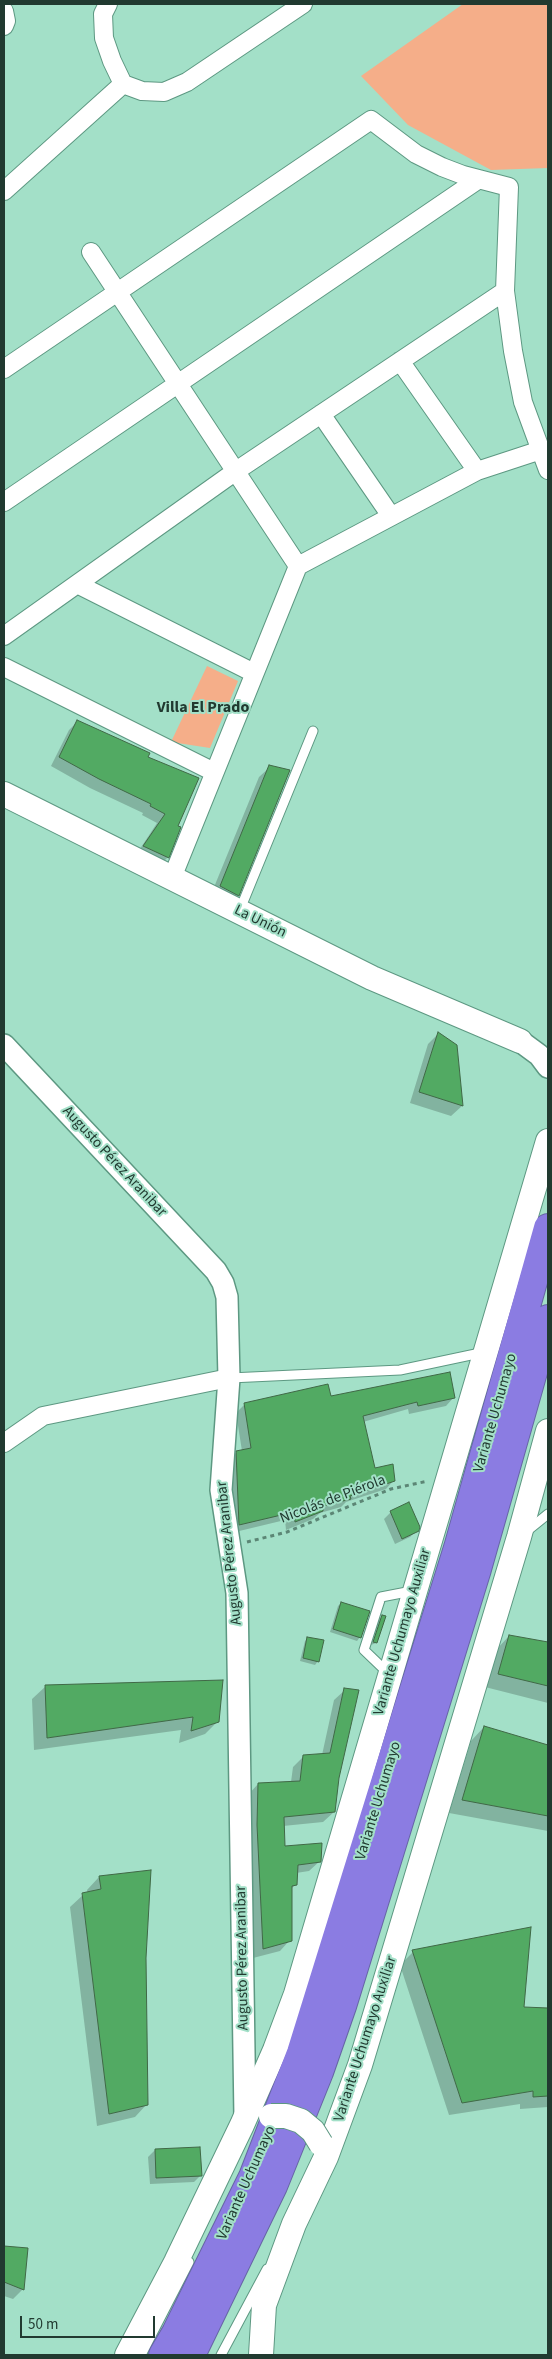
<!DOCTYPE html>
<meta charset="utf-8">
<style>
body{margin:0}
#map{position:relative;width:552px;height:2359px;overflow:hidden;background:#a3e0c8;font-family:"Source Sans 3",sans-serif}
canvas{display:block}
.frame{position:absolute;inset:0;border:5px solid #213a30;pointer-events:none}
.scale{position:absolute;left:20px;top:2316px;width:135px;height:22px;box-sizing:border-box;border:2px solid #213a30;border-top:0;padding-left:6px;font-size:15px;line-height:18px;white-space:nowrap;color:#213a30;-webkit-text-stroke:4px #a3e0c8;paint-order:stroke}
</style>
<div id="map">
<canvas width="552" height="2359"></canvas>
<div class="frame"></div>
<div class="scale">50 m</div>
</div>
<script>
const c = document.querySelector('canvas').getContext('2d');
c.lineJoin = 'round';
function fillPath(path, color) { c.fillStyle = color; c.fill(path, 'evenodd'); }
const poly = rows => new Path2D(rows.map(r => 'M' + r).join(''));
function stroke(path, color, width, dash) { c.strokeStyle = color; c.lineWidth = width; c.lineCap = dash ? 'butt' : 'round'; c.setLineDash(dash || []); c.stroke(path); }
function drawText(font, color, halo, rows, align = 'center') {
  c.font = font + ' "Source Sans 3",sans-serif'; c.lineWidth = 4; c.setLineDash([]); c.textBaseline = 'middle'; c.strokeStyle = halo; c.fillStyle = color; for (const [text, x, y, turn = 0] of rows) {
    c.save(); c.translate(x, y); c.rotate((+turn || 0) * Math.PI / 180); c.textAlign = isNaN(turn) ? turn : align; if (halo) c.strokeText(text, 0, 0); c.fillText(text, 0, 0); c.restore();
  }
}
fillPath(poly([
 [463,4,547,4,548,168,491,170,408,125,361,76],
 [207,666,238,681,210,748,171,742]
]), '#f5ae89');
fillPath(poly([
 [78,721,146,757,177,827,168,857,159,866,136,855,157,823,142,815,143,813,90,788,51,766,69,730],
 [270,767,238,895,228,905,210,897,259,777],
 [438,1034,456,1045,462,1106,451,1116,410,1103,428,1044],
 [330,1397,454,1397,446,1406,409,1414,408,1409,363,1422,374,1470,394,1480,386,1489,346,1502,341,1507,320,1513,313,1519,286,1530,285,1520,231,1533,228,1460,237,1452,242,1451,236,1413,245,1404],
 [391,1512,417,1530,410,1537,395,1544,384,1519],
 [341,1603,360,1637,357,1641,330,1632,338,1606],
 [382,1616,376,1643,371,1645,379,1619],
 [509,1636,548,1644,548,1703,485,1687,496,1650],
 [308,1638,318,1661,315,1665,300,1661,305,1641],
 [46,1686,218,1721,205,1734,179,1743,181,1730,34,1750,32,1699],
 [345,1690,334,1812,323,1822,283,1826,284,1848,320,1861,309,1871,296,1873,296,1884,290,1890,290,1940,280,1951,253,1958,247,1836,248,1795,258,1784,291,1782,293,1767,303,1757,322,1755,334,1700],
 [484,1727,548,1746,548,1831,449,1813,471,1741],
 [149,1872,144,1958,147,2104,135,2117,97,2126,70,1907,83,1895,88,1894,87,1890,99,1877],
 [413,1952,523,2008,548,2010,548,2107,520,2109,520,2104,449,2115,400,1965],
 [155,2150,201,2175,194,2182,150,2184,148,2157],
 [4,2248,27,2250,23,2289,13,2299,4,2296]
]), '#0003');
const building = poly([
 [77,720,150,753,148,757,199,778,178,826,181,827,169,858,143,846,165,814,150,806,151,804,99,779,59,757,77,720],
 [269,765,290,770,239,896,220,886,269,765],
 [438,1032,457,1045,463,1106,419,1092,438,1032],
 [450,1372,455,1398,418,1406,417,1402,363,1416,375,1468,393,1464,395,1481,350,1496,351,1499,323,1506,323,1511,295,1522,294,1512,239,1525,236,1451,251,1448,244,1403,328,1384,331,1396,450,1372],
 [409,1502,420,1527,419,1531,402,1539,390,1511,409,1502],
 [341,1602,370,1611,361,1638,333,1629,341,1602],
 [382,1615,386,1616,377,1643,373,1642,382,1615],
 [509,1635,548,1642,548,1686,498,1674,509,1635],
 [307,1637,324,1640,319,1662,303,1658,307,1637],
 [223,1680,219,1722,191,1731,193,1717,47,1738,45,1685,223,1680],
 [344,1688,359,1690,339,1778,335,1812,284,1817,285,1846,322,1843,321,1862,298,1865,297,1885,292,1886,292,1941,263,1949,257,1825,258,1783,300,1781,303,1755,330,1753,344,1688],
 [484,1726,548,1745,548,1816,462,1800,484,1726],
 [151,1870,146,1958,148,2105,109,2114,82,1893,101,1889,99,1876,151,1870],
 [531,1927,524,2007,548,2008,548,2096,533,2097,533,2091,462,2103,412,1950,531,1927],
 [200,2147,202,2176,156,2178,155,2149,200,2147],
 [4,2246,28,2248,24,2290,4,2282,4,2246]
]);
fillPath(building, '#52aa63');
stroke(building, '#406846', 1);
const service = poly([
 [239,912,313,731],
 [230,1378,400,1370,485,1352],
 [527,1531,548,1514],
 [389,1674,364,1650,381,1597,412,1591],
 [141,2355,189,2262],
 [221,2355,267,2269]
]);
const minor = poly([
 [108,4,103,14,104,38,112,61,123,84,142,91,164,92,187,82,303,4],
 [4,11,6,21,4,26],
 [4,191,123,84],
 [91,252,298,566],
 [400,361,477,471],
 [4,369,371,120,416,154,442,167,463,175,509,187,505,291,513,351,523,402,548,470],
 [321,414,391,516],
 [4,502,479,179],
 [77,584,254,673],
 [4,636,236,471,505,291],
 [4,667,214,772],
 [172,878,298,566,477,471,541,450],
 [4,1443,43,1416,229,1378]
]);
const tertiary = poly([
 [520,1041,539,1055,548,1067],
 [4,1045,216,1271,223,1283,227,1297,229,1378,221,1490,237,1593,245,2118]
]);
const secondary = poly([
 [4,794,372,978,520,1041],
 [127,2355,176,2262,242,2125,275,2050,296,1994,548,1141],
 [261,2355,264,2305,294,2224,326,2157,360,2065,519,1537,548,1431]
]);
const motorway = poly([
 [163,2355,176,2333,253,2177,301,2053,458,1548,548,1228],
 [191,2355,273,2186,319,2072,342,2006,477,1569,548,1319]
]);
stroke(service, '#5d9882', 11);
stroke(minor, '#5d9882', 20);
stroke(tertiary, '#5d9882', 24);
stroke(secondary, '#5d9882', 26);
stroke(motorway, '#6665a4', 30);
stroke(poly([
 [247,1542,287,1532,391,1489,428,1481]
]), '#5c8675', 3, [4, 4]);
stroke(service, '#fff', 9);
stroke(minor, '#fff', 18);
stroke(tertiary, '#fff', 21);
stroke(secondary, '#fff', 24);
stroke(motorway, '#8b7ce2', 28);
const secondaryBridge = poly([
 [271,2116,286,2116,301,2121,313,2131,321,2144]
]);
stroke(secondaryBridge, '#5d9882', 26, []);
stroke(secondaryBridge, '#fff', 24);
drawText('15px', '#213a30', '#a3e0c8', [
 ["La Unión",260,922,26],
 ["Augusto Pérez Aranibar",114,1162,47],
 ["Variante Uchumayo",496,1413,-74],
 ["Nicolás de Piérola",333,1500,-21],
 ["Augusto Pérez Aranibar",230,1553,-96],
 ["Variante Uchumayo Auxiliar",403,1632,-74],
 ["Variante Uchumayo",379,1801,-73],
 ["Augusto Pérez Aranibar",243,1958,-91],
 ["Variante Uchumayo Auxiliar",366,2039,-72],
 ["Variante Uchumayo",247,2183,-66]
]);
drawText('bold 16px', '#213a30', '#a3e0c8', [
 ["Villa El Prado",203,708]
]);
</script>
